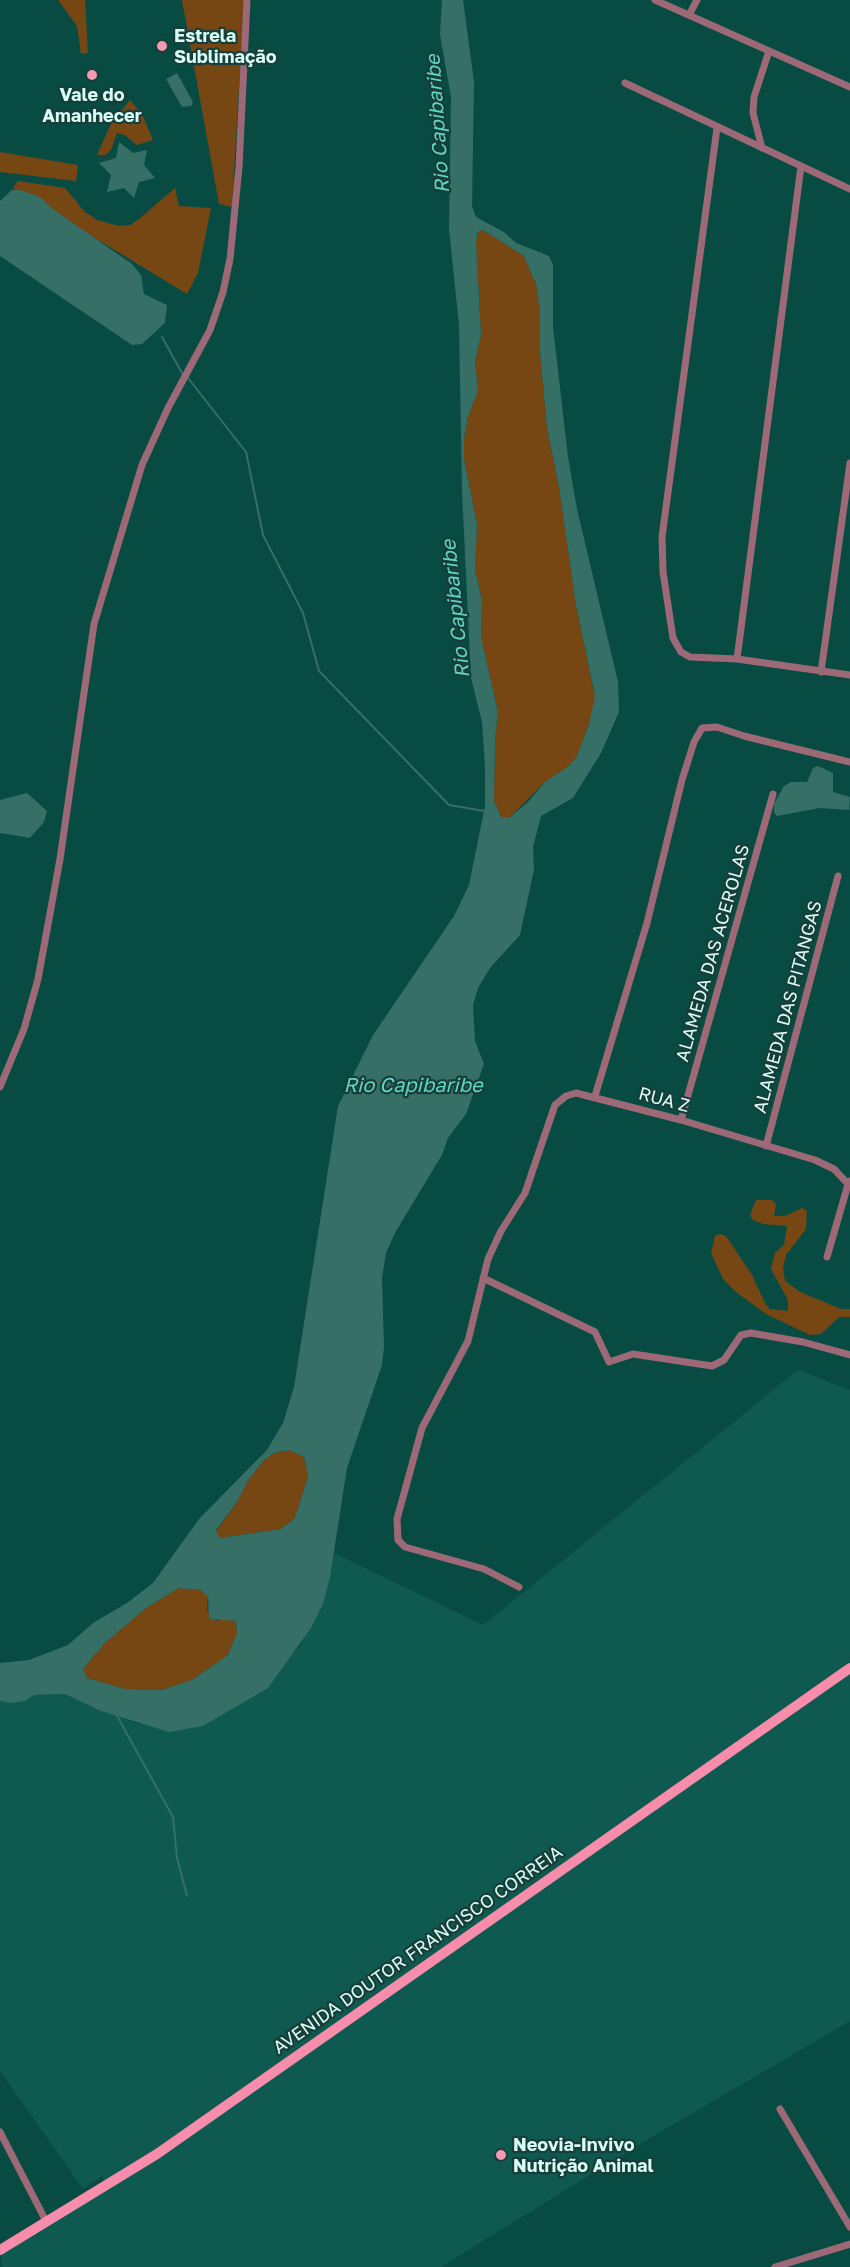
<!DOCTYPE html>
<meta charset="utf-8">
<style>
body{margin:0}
canvas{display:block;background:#074b43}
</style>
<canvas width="850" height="2267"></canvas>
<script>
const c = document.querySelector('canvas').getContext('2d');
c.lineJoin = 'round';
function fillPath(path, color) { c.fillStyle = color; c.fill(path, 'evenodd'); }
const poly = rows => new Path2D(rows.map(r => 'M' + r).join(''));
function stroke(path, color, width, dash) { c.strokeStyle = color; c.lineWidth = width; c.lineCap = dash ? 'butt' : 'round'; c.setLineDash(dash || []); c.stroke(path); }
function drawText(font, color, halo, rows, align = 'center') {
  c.font = font + ' "Golos Text",sans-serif'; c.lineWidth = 4.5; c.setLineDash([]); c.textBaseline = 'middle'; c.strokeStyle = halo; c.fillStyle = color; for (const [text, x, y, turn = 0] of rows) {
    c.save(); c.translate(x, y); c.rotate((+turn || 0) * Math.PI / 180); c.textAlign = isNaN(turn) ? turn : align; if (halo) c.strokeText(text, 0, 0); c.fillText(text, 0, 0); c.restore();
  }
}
fillPath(poly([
 [798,1370,850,1390,850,2021,640,2144,441,2267,2,2267,0,2250,108,2185,102,2176,83,2189,0,2071,0,1701,11,1703,25,1701,34,1695,65,1694,138,1724,298,1649,323,1604,334,1553,483,1625]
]), '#0e5950');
fillPath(poly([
 [58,0,85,0,88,53,81,54,77,26],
 [182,0,244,0,232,207,219,204],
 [130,100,142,114,153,140,137,145,125,135,117,133,111,150,105,155,97,155,111,124],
 [0,152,78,165,76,181,0,172],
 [18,181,65,188,84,211,97,220,119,226,130,225,139,219,175,188,179,206,211,208,198,273,187,294,13,188],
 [483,230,524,256,536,284,540,311,540,352,547,428,559,487,576,605,595,697,589,724,577,756,569,766,545,782,509,818,501,818,494,801,495,740,498,712,481,637,482,600,475,570,477,524,464,459,464,439,468,417,478,391,475,361,481,335,476,243,477,233],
 [756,1200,772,1200,776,1204,774,1216,785,1216,802,1208,807,1211,806,1229,786,1255,783,1268,785,1281,800,1292,841,1309,850,1309,850,1317,839,1317,821,1334,810,1335,766,1314,736,1292,723,1279,711,1253,715,1236,720,1234,726,1236,752,1275,766,1305,770,1309,788,1311,788,1300,771,1269,775,1253,784,1245,787,1226,763,1224,753,1220,750,1215],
 [289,1450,304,1457,308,1476,295,1518,281,1529,220,1538,216,1531,237,1502,249,1479,263,1461,274,1453],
 [179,1588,200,1590,208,1597,207,1610,217,1621,226,1618,236,1621,237,1633,228,1655,192,1680,162,1690,125,1689,87,1678,83,1669,105,1643,146,1608]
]), '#764713');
fillPath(poly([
 [442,0,463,0,474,82,472,206,476,217,504,232,516,243,549,256,553,265,553,327,568,457,577,509,618,682,619,712,601,753,573,798,541,816,533,847,534,870,520,935,490,968,478,988,473,1005,475,1041,484,1064,466,1114,448,1138,442,1155,396,1231,386,1253,382,1278,384,1347,382,1365,347,1468,330,1577,323,1604,311,1628,268,1688,203,1726,169,1732,101,1711,65,1694,34,1695,25,1701,11,1703,0,1701,0,1663,29,1660,68,1645,93,1623,127,1603,153,1583,199,1519,267,1450,283,1423,294,1387,338,1106,373,1035,454,916,469,885,485,806,485,767,482,722,471,678,462,492,459,325,449,229,451,97,440,35],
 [483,230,524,256,536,284,540,311,540,352,547,428,559,487,576,605,595,696,589,724,577,756,569,766,545,782,528,802,509,818,501,817,494,801,495,740,498,712,481,637,482,600,475,570,477,524,464,459,464,439,468,417,478,391,475,361,481,335,476,243,477,233],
 [289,1450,304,1457,308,1476,295,1518,281,1529,220,1538,216,1530,237,1502,249,1479,263,1461,274,1453],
 [179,1588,200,1590,208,1597,209,1619,236,1621,237,1633,228,1655,192,1680,162,1690,125,1689,87,1678,83,1669,105,1643,146,1608],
 [177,73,193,102,191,106,182,107,166,79],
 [119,142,133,153,147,150,144,165,155,178,139,182,134,198,124,188,107,192,111,175,99,163,116,158],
 [12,190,20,190,40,197,53,209,132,264,141,275,144,294,167,305,165,323,142,344,132,345,0,256,0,201],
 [818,766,833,773,833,792,850,797,849,810,820,808,777,816,774,813,774,804,784,786,791,782,807,782,813,768],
 [27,793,47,811,44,822,30,838,0,833,0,800]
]), '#356f66');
stroke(poly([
 [162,337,182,373],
 [188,378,246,452,263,535,303,613,319,671,449,805,484,811],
 [116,1714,173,1817,177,1858,187,1896]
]), '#356f66', 2);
stroke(poly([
 [655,0,850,87],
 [689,15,697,0],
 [625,83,850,189],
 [717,128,662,537,663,572,673,638,681,652,690,657,737,659,850,675],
 [762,148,753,113,754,97,769,51],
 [737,659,801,166],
 [821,672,850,463],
 [0,1087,24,1029,38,979,60,859,94,624,142,465,168,408,210,330,223,292,230,259,239,167,247,0],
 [595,1096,647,923,682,780,694,742,702,728,717,727,744,736,850,762],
 [681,1120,773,794],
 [766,1146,838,876],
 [827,1257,849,1181],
 [483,1278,595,1332,609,1362,633,1354,712,1366,724,1360,741,1335,751,1333,803,1342,850,1355],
 [519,1587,484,1569,405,1547,398,1540,397,1519,422,1428,468,1341,488,1259,501,1231,525,1193,555,1105,566,1096,576,1093,681,1120,815,1160,834,1169,850,1186],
 [780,2109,850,2227],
 [0,2132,47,2223],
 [775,2267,850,2244]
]), '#9d6976', 7);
stroke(poly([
 [0,2250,157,2154,850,1668]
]), '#f78daa', 10);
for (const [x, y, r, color] of [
 [162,46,6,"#f19ab1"],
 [92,75,6,"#f19ab1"],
 [501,2155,6,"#f19ab1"]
]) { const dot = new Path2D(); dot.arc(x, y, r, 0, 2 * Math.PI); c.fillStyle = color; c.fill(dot); stroke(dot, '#193d38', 2); }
drawText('bold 18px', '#d6fdf6', '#193d38', [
 ["Estrela",174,36],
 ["Sublimação",174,57],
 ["Vale do",92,95,"center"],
 ["Amanhecer",92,116,"center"],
 ["Neovia-Invivo",513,2145],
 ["Nutrição Animal",513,2166]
], 'left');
drawText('18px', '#d6fdf6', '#193d38', [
 ["ALAMEDA DAS ACEROLAS",713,953,-74],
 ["ALAMEDA DAS PITANGAS",788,1007,-75],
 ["RUA Z",664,1100,15],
 ["AVENIDA DOUTOR FRANCISCO CORREIA",418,1950,-35]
]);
drawText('italic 20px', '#5ed6c6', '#193d38', [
 ["Rio Capibaribe",438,124,-94],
 ["Rio Capibaribe",456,609,-96],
 ["Rio Capibaribe",413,1086]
]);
</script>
